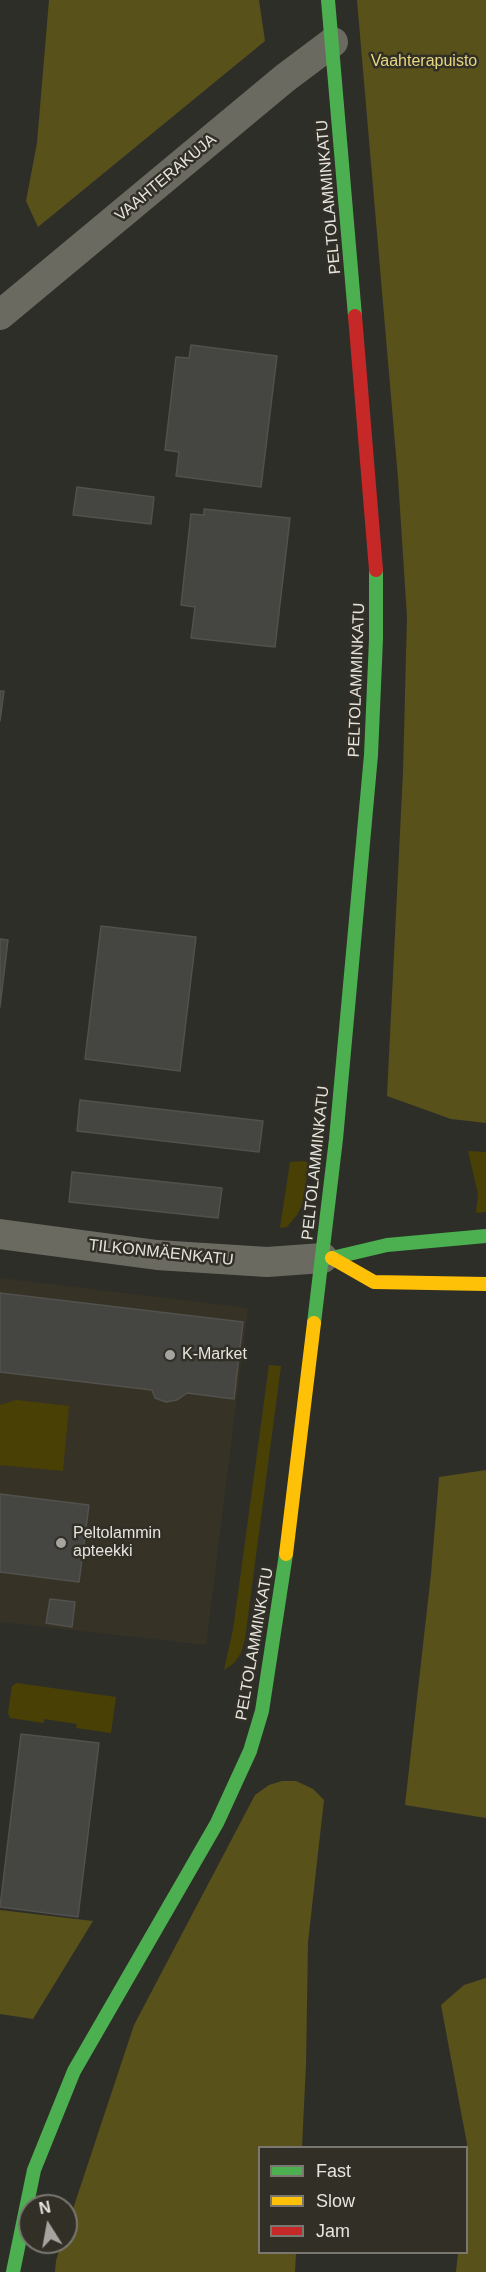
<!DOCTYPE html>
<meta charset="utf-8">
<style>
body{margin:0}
#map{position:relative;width:486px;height:2272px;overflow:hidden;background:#2e2e29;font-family:Helvetica,sans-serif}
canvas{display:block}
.legend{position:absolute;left:258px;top:2146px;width:210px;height:108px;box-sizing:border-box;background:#312f26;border:2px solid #797770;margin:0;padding:8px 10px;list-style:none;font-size:18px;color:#e5e4de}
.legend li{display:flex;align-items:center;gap:12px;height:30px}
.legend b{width:30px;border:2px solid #797770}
.north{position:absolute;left:18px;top:2194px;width:60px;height:60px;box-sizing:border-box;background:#312f26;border:2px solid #797770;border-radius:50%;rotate:349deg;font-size:16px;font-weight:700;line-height:24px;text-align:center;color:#e5e4de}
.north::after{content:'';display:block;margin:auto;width:21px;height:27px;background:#a5a49f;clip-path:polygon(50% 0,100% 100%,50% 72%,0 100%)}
</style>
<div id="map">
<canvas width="486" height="2272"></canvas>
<ul class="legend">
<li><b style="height:8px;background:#4caf50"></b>Fast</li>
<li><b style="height:8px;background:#ffc107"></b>Slow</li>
<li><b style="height:8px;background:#c62828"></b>Jam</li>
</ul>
<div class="north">N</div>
</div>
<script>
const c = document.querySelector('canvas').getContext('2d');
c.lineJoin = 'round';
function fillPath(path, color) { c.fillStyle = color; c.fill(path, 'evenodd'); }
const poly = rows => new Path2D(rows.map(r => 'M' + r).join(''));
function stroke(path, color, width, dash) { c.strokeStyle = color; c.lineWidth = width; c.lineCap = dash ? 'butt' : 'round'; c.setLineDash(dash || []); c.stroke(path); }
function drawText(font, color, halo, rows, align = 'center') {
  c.font = font + ' Helvetica,sans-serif'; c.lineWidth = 5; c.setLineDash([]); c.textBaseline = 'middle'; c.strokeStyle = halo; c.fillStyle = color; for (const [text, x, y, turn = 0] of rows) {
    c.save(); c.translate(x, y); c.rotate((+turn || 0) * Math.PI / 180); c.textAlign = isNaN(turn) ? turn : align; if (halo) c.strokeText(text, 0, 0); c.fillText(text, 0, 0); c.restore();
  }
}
fillPath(poly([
 [0,1278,248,1308,206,1645,0,1622]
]), '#363326');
fillPath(poly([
 [468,1151,486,1152,486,1212,476,1213,478,1194],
 [304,1161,308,1163,308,1170,302,1205,297,1215,287,1227,280,1228,290,1162],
 [269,1365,281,1366,245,1639,241,1653,234,1663,224,1670,233,1630],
 [16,1400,69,1406,63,1471,0,1465,0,1405],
 [17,1683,116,1697,111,1733,76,1728,77,1724,44,1719,44,1723,10,1718,8,1713,12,1686]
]), '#494006');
fillPath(poly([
 [49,0,259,0,265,41,38,227,26,201,37,143],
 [357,0,486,0,486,1123,451,1119,387,1096,403,772,407,617,398,478],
 [486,1470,486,1818,405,1805,431,1574,439,1477],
 [282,1781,296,1781,313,1789,324,1800,308,1942,306,2064,302,2147,260,2148,260,2252,296,2253,295,2272,55,2272,56,2261,62,2242,66,2242,66,2230,134,2025,255,1795,269,1785],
 [0,1910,93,1921,33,2019,0,2014],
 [486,1978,486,2272,456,2272,458,2253,466,2252,467,2144,441,2005,464,1985]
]), '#59511a');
const building = poly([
 [191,345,277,356,261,487,176,476,179,452,165,450,176,357,189,358,191,345],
 [77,487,154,497,151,524,73,515,77,487],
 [204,509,290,518,275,647,191,638,195,607,181,605,191,514,204,515,204,509],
 [0,691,4,691,0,721,0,691],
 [101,926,196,937,180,1071,85,1059,101,926],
 [0,939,8,940,0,1007,0,939],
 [80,1100,263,1121,259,1152,77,1131,80,1100],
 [72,1172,222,1188,218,1218,69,1202,72,1172],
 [0,1293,243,1322,234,1399,187,1393,177,1400,166,1402,155,1398,152,1390,0,1372,0,1293],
 [0,1494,89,1505,79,1582,0,1572,0,1494],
 [50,1599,75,1602,72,1627,46,1623,50,1599],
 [21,1734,99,1743,78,1917,0,1907,21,1734]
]);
fillPath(building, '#454541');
stroke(building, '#52514d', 1.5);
stroke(poly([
 [0,315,285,78,333,42],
 [0,1234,157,1255,267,1262,323,1258]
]), '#6b6a61', 30);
stroke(poly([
 [328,0,355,316],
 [323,1258,332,1258,387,1245,486,1236],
 [314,1323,336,1139,371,755,376,639,376,570],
 [13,2272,34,2170,74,2071,217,1823,250,1751,262,1711,286,1554]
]), '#4caf50', 14);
stroke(poly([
 [332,1258,374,1282,486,1284],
 [286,1554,314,1323]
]), '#ffc107', 14);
stroke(poly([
 [355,316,376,570]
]), '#c62828', 14);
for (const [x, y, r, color] of [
 [170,1355,6,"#a5a49f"],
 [61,1543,6,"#a5a49f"]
]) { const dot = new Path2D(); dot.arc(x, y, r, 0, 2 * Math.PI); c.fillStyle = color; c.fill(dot); stroke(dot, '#312f26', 2); }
drawText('16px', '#e7d880', '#312f26', [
 ["Vaahterapuisto",424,62]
]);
drawText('16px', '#e5e4de', '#312f26', [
 ["VAAHTERAKUJA",166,178,-40],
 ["PELTOLAMMINKATU",329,197,-95],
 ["PELTOLAMMINKATU",357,680,-88],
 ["PELTOLAMMINKATU",316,1163,-84],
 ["TILKONMÄENKATU",161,1253,6],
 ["PELTOLAMMINKATU",255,1644,-80]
]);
drawText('16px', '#e5e4de', '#312f26', [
 ["K-Market",182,1355],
 ["Peltolammin",73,1534],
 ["apteekki",73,1552]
], 'left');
</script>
